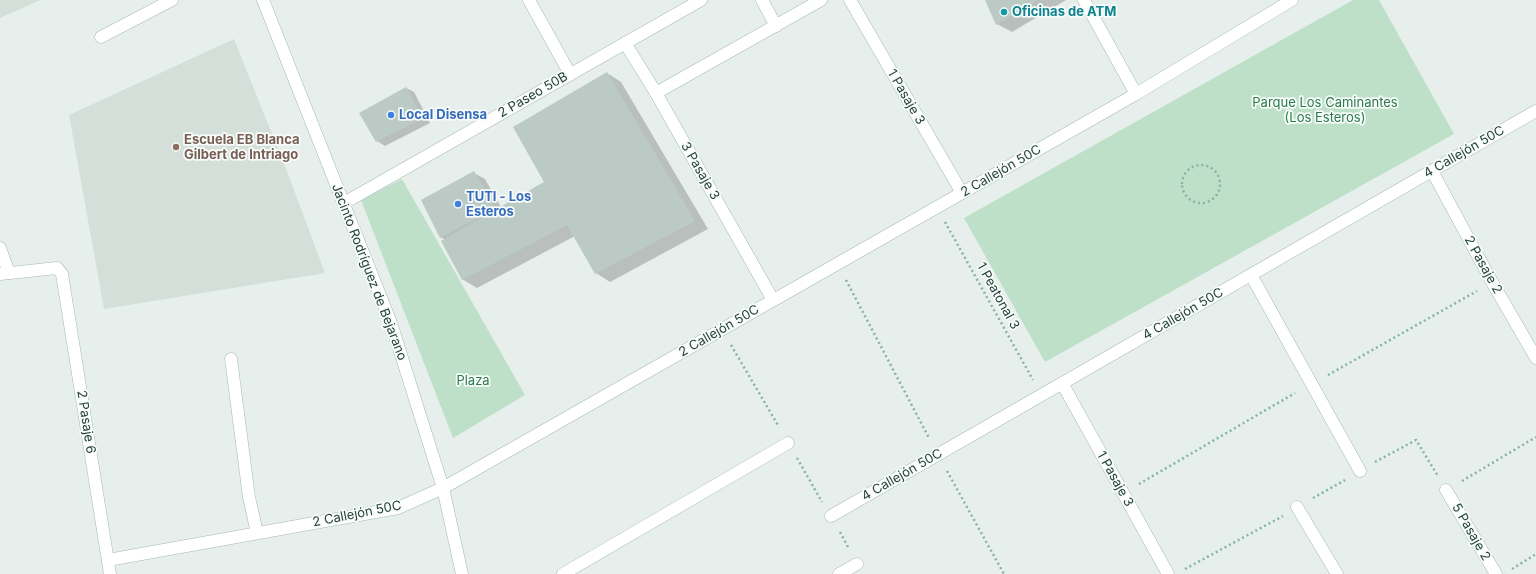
<!DOCTYPE html>
<meta charset="utf-8">
<style>
body{margin:0}
canvas{display:block;background:#e6efeb}
</style>
<canvas width="1536" height="574"></canvas>
<script>
const c = document.querySelector('canvas').getContext('2d');
c.lineJoin = 'round';
function fillPath(path, color) { c.fillStyle = color; c.fill(path, 'evenodd'); }
const poly = rows => new Path2D(rows.map(r => 'M' + r).join(''));
function stroke(path, color, width, dash) { c.strokeStyle = color; c.lineWidth = width; c.lineCap = dash ? 'butt' : 'round'; c.setLineDash(dash || []); c.stroke(path); }
function drawText(font, color, halo, rows, align = 'center') {
  c.font = font + ' Inter,sans-serif'; c.lineWidth = 3.5; c.setLineDash([]); c.textBaseline = 'middle'; c.strokeStyle = halo; c.fillStyle = color; for (const [text, x, y, turn = 0] of rows) {
    c.save(); c.translate(x, y); c.rotate((+turn || 0) * Math.PI / 180); c.textAlign = isNaN(turn) ? turn : align; if (halo) c.strokeText(text, 0, 0); c.fillText(text, 0, 0); c.restore();
  }
}
fillPath(poly([
 [0,0,40,0,0,18],
 [234,39,290,179,325,273,104,309,69,115]
]), '#d4dfda');
fillPath(poly([
 [1353,0,1379,0,1454,134,1045,362,964,218],
 [402,179,525,395,453,438,361,200]
]), '#bfe0c8');
fillPath(poly([
 [986,0,1066,0,1012,32,997,24],
 [607,73,621,82,708,229,610,282,596,273,575,236,477,288,462,279,445,240,441,237,474,173,485,179,501,207,545,182],
 [406,88,414,92,430,123,385,146,377,141]
]), '#0003');
fillPath(poly([
 [985,0,1038,0,996,25],
 [607,72,695,221,595,274,567,225,462,280,441,241,544,182,513,127],
 [406,87,423,118,376,142,359,113],
 [474,171,495,208,440,238,421,200]
]), '#bbcac4');
const lane = poly([
 [101,37,172,0],
 [656,93,821,0],
 [344,203,701,0],
 [0,248,9,273]
]);
const street = poly([
 [263,0,391,323,443,488,462,574],
 [529,0,570,74],
 [762,0,776,26],
 [850,0,962,193],
 [1084,0,1136,94],
 [625,43,656,93,773,300],
 [1432,171,1492,282,1536,358],
 [0,274,57,268,62,274,110,574],
 [1251,275,1360,471],
 [231,359,249,497,257,533],
 [1062,383,1168,574],
 [1446,490,1496,574],
 [1297,507,1337,574],
 [831,516,1536,111],
 [108,560,398,508,443,488,1136,94,1292,0],
 [563,574,788,443],
 [839,574,857,564]
]);
stroke(lane, '#a8b8b2', 13);
stroke(street, '#a8b8b2', 13);
stroke(poly([
 '1182 184a19 19 0 1 1 38 0a19 19 0 1 1-38 0Z',
 [945,222,1033,380],
 [846,280,929,438],
 [731,345,779,427],
 [1328,375,1477,291],
 [797,458,822,502],
 [1375,462,1416,440,1438,476],
 [947,471,1004,574],
 [1462,481,1536,437],
 [1139,484,1295,393],
 [1313,498,1345,480],
 [840,532,849,549],
 [1185,569,1283,516],
 [1512,569,1536,554]
]), '#86b3a5', 2.5, [2, 3]);
stroke(lane, '#fff', 12);
stroke(street, '#fff', 12);
for (const [x, y, r, color] of [
 [1004,12,4,"#0f9aa8"],
 [391,115,4,"#3f7fe0"],
 [176,147,4,"#8d6e63"],
 [458,204,4,"#3f7fe0"]
]) { const dot = new Path2D(); dot.arc(x, y, r, 0, 2 * Math.PI); c.fillStyle = color; c.fill(dot); stroke(dot, '#f7fbf9', 1.5); }
drawText('bold 13px', '#0d838f', '#f7fbf9', [
 ["Oficinas de ATM",1012,12]
], 'left');
drawText('13px', '#24423a', '#f7fbf9', [
 ["2 Paseo 50B",533,95,-30],
 ["1 Pasaje 3",906,97,60],
 ["4 Callejón 50C",1464,152,-30],
 ["3 Pasaje 3",700,171,60],
 ["2 Callejón 50C",1001,171,-30],
 ["2 Pasaje 2",1483,265,61],
 ["Jacinto Rodríguez de Bejarano",369,272,69],
 ["1 Peatonal 3",998,296,61],
 ["4 Callejón 50C",1183,314,-30],
 ["2 Callejón 50C",719,331,-30],
 ["2 Pasaje 6",86,422,81],
 ["4 Callejón 50C",902,475,-30],
 ["1 Pasaje 3",1115,479,61],
 ["2 Callejón 50C",357,514,-11],
 ["5 Pasaje 2",1471,532,60]
]);
drawText('13px', '#2d7a4b', '#f7fbf9', [
 ["Parque Los Caminantes",1325,103],
 ["(Los Esteros)",1325,118],
 ["Plaza",473,381]
]);
drawText('bold 13px', '#366cbe', '#f7fbf9', [
 ["Local Disensa",399,115],
 ["TUTI - Los",466,197],
 ["Esteros",466,212]
], 'left');
drawText('bold 13px', '#785e54', '#f7fbf9', [
 ["Escuela EB Blanca",184,140],
 ["Gilbert de Intriago",184,155]
], 'left');
</script>
